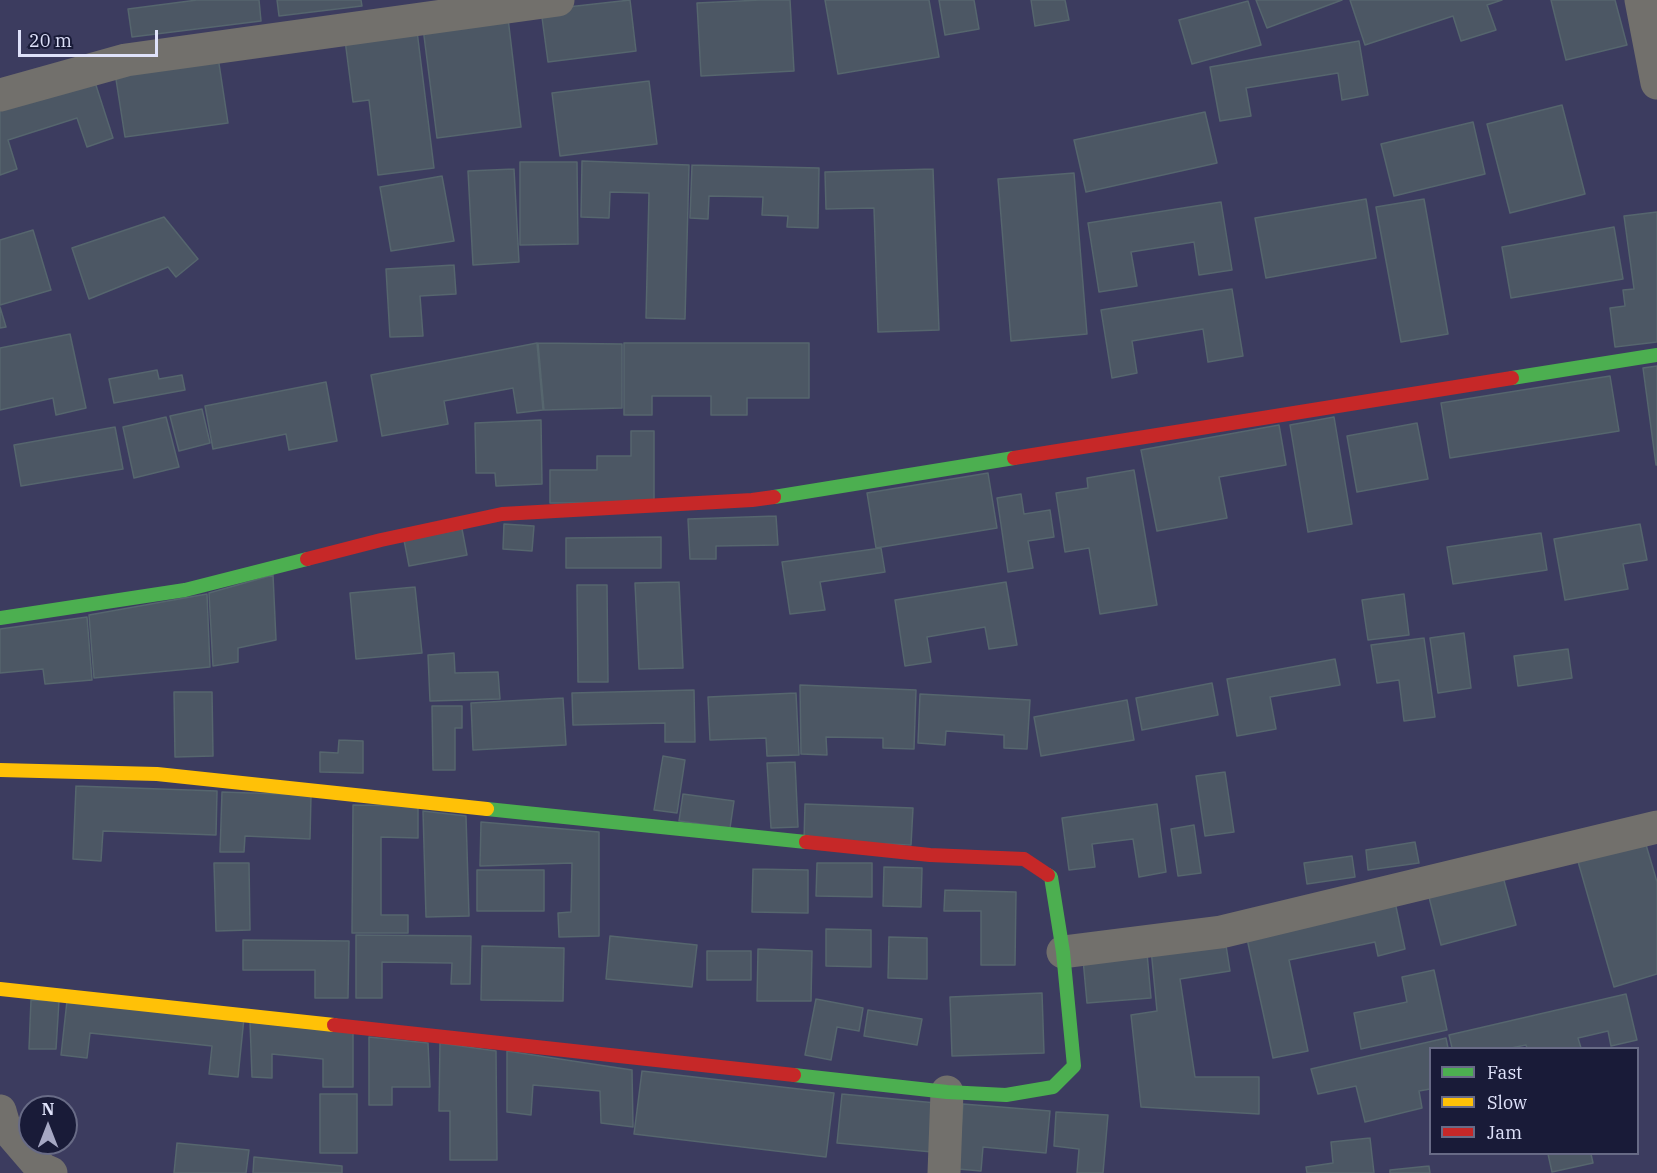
<!DOCTYPE html>
<style>
body{margin:0}
#map{position:relative;width:1657px;height:1173px;overflow:hidden;background:#3c3c5f;font-family:"IBM Plex Serif",serif}
canvas{display:block}
.legend{position:absolute;left:1429px;top:1047px;width:210px;height:108px;box-sizing:border-box;background:#191b38;border:2px solid #686b86;margin:0;padding:8px 10px;list-style:none;font-size:18px;color:#dfe2fa}
.legend li{display:flex;align-items:center;gap:12px;height:30px}
.legend b{width:30px;border:2px solid #686b86}
.north{position:absolute;left:18px;top:1095px;width:60px;height:60px;box-sizing:border-box;background:#191b38;border:2px solid #686b86;border-radius:50%;rotate:0deg;font-size:16px;font-weight:700;line-height:24px;text-align:center;color:#dfe2fa}
.north::after{content:'';display:block;margin:auto;width:21px;height:27px;background:#a6a8c4;clip-path:polygon(50% 0,100% 100%,50% 72%,0 100%)}
.scale{position:absolute;left:18px;top:30px;width:140px;height:27px;box-sizing:border-box;border:3px solid #dfe2fa;border-top:0;padding-left:8px;font-size:18px;line-height:21px;white-space:nowrap;color:#dfe2fa;-webkit-text-stroke:4px #191b38;paint-order:stroke}
</style>
<div id="map">
<canvas width="1657" height="1173"></canvas>
<ul class="legend">
<li><b style="height:8px;background:#4caf50"></b>Fast</li>
<li><b style="height:8px;background:#ffc107"></b>Slow</li>
<li><b style="height:8px;background:#c62828"></b>Jam</li>
</ul>
<div class="north">N</div>
<div class="scale">20 m</div>
</div>
<script>
const c = document.querySelector('canvas').getContext('2d');
c.lineJoin = 'round';
function fillPath(path, color) { c.fillStyle = color; c.fill(path, 'evenodd'); }
const poly = rows => new Path2D(rows.map(r => 'M' + r).join(''));
function stroke(path, color, width, dash) { c.strokeStyle = color; c.lineWidth = width; c.lineCap = dash ? 'butt' : 'round'; c.setLineDash(dash || []); c.stroke(path); }
const building = poly([
 [197,0,259,0,261,21,132,37,128,9,197,0],
 [277,0,361,0,362,6,279,16,277,0],
 [630,0,636,51,548,62,541,10,630,0],
 [761,0,790,0,794,71,701,76,697,3,761,0],
 [825,0,929,0,939,57,838,74,825,0],
 [939,0,974,0,979,29,945,35,939,0],
 [1031,0,1065,0,1069,20,1035,26,1031,0],
 [1256,0,1342,0,1267,28,1256,0],
 [1350,0,1502,0,1487,5,1496,30,1461,41,1453,16,1365,45,1350,0],
 [1551,0,1615,0,1627,45,1566,60,1551,0],
 [1248,1,1261,45,1192,64,1179,20,1248,1],
 [508,18,521,127,437,138,423,28,508,18],
 [417,31,434,168,378,175,369,100,353,102,345,40,417,31],
 [1359,41,1368,95,1342,100,1338,73,1246,88,1251,116,1220,121,1210,67,1359,41],
 [218,57,228,123,125,137,115,73,218,57],
 [93,76,113,138,87,147,77,118,8,140,17,169,0,175,0,106,93,76],
 [649,81,657,144,560,156,552,93,649,81],
 [1562,105,1585,194,1510,213,1487,124,1562,105],
 [1205,112,1217,163,1086,192,1074,140,1205,112],
 [1473,122,1485,174,1394,196,1381,144,1473,122],
 [582,161,689,165,685,319,646,318,649,193,610,192,609,218,581,217,582,161],
 [520,162,577,162,578,244,520,245,520,162],
 [692,165,819,168,818,228,787,227,788,216,762,215,763,197,709,196,708,219,690,218,692,165],
 [514,169,519,262,473,265,468,171,514,169],
 [933,169,939,330,878,332,874,208,826,209,825,172,933,169],
 [1074,173,1087,334,1011,341,998,179,1074,173],
 [442,176,454,241,391,251,380,187,442,176],
 [1366,199,1376,258,1266,278,1255,218,1366,199],
 [1424,199,1448,334,1401,342,1376,207,1424,199],
 [1221,202,1232,270,1199,275,1194,242,1131,252,1137,286,1099,292,1088,223,1221,202],
 [1657,212,1657,342,1615,347,1610,308,1625,306,1623,290,1634,289,1624,216,1657,212],
 [164,217,198,259,176,277,168,267,89,299,72,248,164,217],
 [1614,227,1623,279,1511,298,1502,247,1614,227],
 [33,230,51,290,0,305,0,240,33,230],
 [454,265,456,294,420,296,423,336,390,337,386,269,454,265],
 [1232,289,1243,356,1208,362,1203,329,1132,341,1137,373,1112,378,1101,310,1232,289],
 [0,307,6,327,0,328,0,307],
 [70,334,86,408,56,415,53,398,0,410,0,348,70,334],
 [537,343,543,410,517,413,513,388,444,401,448,424,382,436,371,375,537,343],
 [538,343,622,344,622,408,544,410,538,343],
 [624,343,809,343,809,398,747,398,747,415,711,415,711,396,652,396,652,415,624,415,624,343],
 [1657,366,1657,465,1656,465,1643,368,1657,366],
 [157,370,159,379,182,375,185,390,114,403,109,379,157,370],
 [1610,376,1619,431,1450,458,1441,403,1610,376],
 [326,382,337,441,289,450,286,434,213,449,205,406,326,382],
 [202,409,210,443,179,451,170,416,202,409],
 [166,417,179,467,134,478,123,427,166,417],
 [1334,417,1352,524,1308,532,1290,425,1334,417],
 [541,420,542,484,496,486,495,473,476,473,475,423,541,420],
 [1417,423,1428,479,1357,492,1347,436,1417,423],
 [1279,425,1286,465,1219,477,1227,518,1157,531,1141,450,1279,425],
 [115,427,123,469,21,486,14,445,115,427],
 [631,431,654,431,654,503,550,503,550,470,597,470,597,456,631,456,631,431],
 [1134,470,1157,605,1100,614,1089,548,1065,552,1056,493,1088,488,1087,478,1134,470],
 [988,473,997,528,876,548,867,493,988,473],
 [1021,494,1024,514,1050,510,1054,537,1028,541,1033,568,1008,572,997,498,1021,494],
 [776,516,778,545,716,546,716,559,690,559,688,519,776,516],
 [504,524,534,526,532,551,503,549,504,524],
 [1640,524,1647,560,1623,564,1628,589,1565,600,1554,539,1640,524],
 [462,529,467,555,409,566,404,540,462,529],
 [1541,533,1547,570,1453,584,1447,547,1541,533],
 [661,537,661,568,566,568,566,538,661,537],
 [881,548,885,572,820,582,825,610,790,614,782,562,881,548],
 [273,575,276,640,238,648,238,662,213,666,209,593,273,575],
 [679,582,683,668,639,669,635,583,679,582],
 [1006,582,1017,645,989,649,985,627,927,637,931,662,905,666,895,600,1006,582],
 [577,585,607,585,608,682,578,682,577,585],
 [415,587,422,653,356,659,350,593,415,587],
 [207,594,210,667,94,678,89,615,207,594],
 [1404,594,1409,635,1368,640,1362,600,1404,594],
 [87,617,92,680,45,684,43,669,0,673,0,629,87,617],
 [1464,633,1471,688,1438,693,1430,638,1464,633],
 [1424,638,1435,717,1404,721,1399,680,1377,683,1371,645,1424,638],
 [1568,649,1572,678,1518,686,1514,656,1568,649],
 [454,653,455,673,498,672,500,699,430,701,428,655,454,653],
 [1335,659,1340,685,1270,697,1276,729,1237,736,1227,679,1335,659],
 [1212,683,1218,715,1142,730,1136,698,1212,683],
 [800,685,916,690,914,749,883,748,883,738,826,737,827,755,801,754,800,685],
 [694,690,695,742,665,742,665,723,573,725,572,693,694,690],
 [174,692,212,692,213,756,175,757,174,692],
 [796,693,799,755,767,756,766,738,710,740,708,697,796,693],
 [920,694,1030,700,1027,749,1004,748,1004,735,946,731,945,745,918,743,920,694],
 [563,698,566,745,473,750,471,703,563,698],
 [1127,700,1134,740,1041,756,1034,717,1127,700],
 [432,706,462,706,462,728,455,728,455,770,433,770,432,706],
 [339,740,363,741,363,773,320,772,320,752,338,753,339,740],
 [663,756,685,760,677,813,654,810,663,756],
 [795,762,798,827,771,828,767,763,795,762],
 [1225,772,1234,832,1205,836,1196,776,1225,772],
 [76,786,217,791,216,835,103,831,101,861,73,859,76,786],
 [222,792,311,795,310,839,245,836,244,852,220,852,222,792],
 [683,794,734,801,730,828,679,821,683,794],
 [805,804,913,808,911,845,804,841,805,804],
 [1157,804,1166,872,1139,877,1133,839,1092,844,1095,867,1069,870,1062,818,1157,804],
 [353,805,418,806,418,838,381,837,381,915,408,915,408,933,352,933,353,805],
 [423,811,466,816,469,916,426,917,423,811],
 [481,822,599,832,599,936,559,937,558,913,571,912,572,863,480,866,481,822],
 [1194,825,1201,873,1178,876,1171,829,1194,825],
 [1644,838,1657,882,1657,974,1614,987,1577,858,1644,838],
 [1415,842,1419,863,1368,870,1366,850,1415,842],
 [1352,856,1355,877,1307,884,1304,863,1352,856],
 [214,863,249,863,250,930,216,931,214,863],
 [817,863,872,863,872,897,816,896,817,863],
 [884,867,922,868,921,907,883,906,884,867],
 [753,869,808,870,808,913,752,912,753,869],
 [477,870,544,870,544,911,477,911,477,870],
 [1502,873,1516,925,1441,945,1428,893,1502,873],
 [945,890,1016,892,1015,965,981,965,981,911,944,911,945,890],
 [1395,902,1405,949,1378,956,1375,942,1289,960,1308,1051,1273,1058,1246,934,1395,902],
 [826,929,871,930,871,967,826,966,826,929],
 [356,935,471,936,470,984,451,984,452,963,382,962,382,998,356,998,356,935],
 [610,936,697,945,692,987,606,979,610,936],
 [889,937,927,938,927,979,888,978,889,937],
 [1225,939,1230,971,1180,979,1195,1077,1259,1077,1259,1114,1141,1107,1131,1015,1157,1011,1151,949,1225,939],
 [243,940,349,941,348,998,315,998,315,970,243,970,243,940],
 [482,946,564,948,563,1001,481,1000,482,946],
 [758,949,812,951,811,1001,757,1001,758,949],
 [707,951,751,951,751,980,707,980,707,951],
 [1147,953,1151,998,1087,1003,1083,959,1147,953],
 [1434,970,1447,1030,1361,1049,1354,1013,1407,1002,1402,977,1434,970],
 [1042,993,1044,1053,952,1056,950,997,1042,993],
 [1626,994,1637,1040,1611,1046,1608,1031,1578,1038,1581,1048,1527,1048,1526,1045,1511,1048,1452,1048,1449,1035,1626,994],
 [816,999,863,1008,859,1031,837,1027,831,1060,805,1055,816,999],
 [31,1000,59,1001,56,1049,29,1049,31,1000],
 [67,1001,244,1018,238,1077,209,1074,212,1046,90,1033,87,1058,61,1055,67,1001],
 [868,1010,922,1019,917,1045,864,1036,868,1010],
 [250,1022,353,1033,353,1087,323,1087,323,1059,272,1054,272,1078,252,1077,250,1022],
 [369,1037,428,1043,430,1087,392,1087,392,1105,369,1105,369,1037],
 [1446,1038,1448,1048,1430,1048,1430,1089,1419,1091,1422,1108,1365,1122,1356,1086,1318,1094,1311,1069,1446,1038],
 [440,1043,496,1051,497,1160,450,1160,450,1111,439,1111,440,1043],
 [507,1051,632,1070,633,1127,601,1123,600,1091,533,1085,531,1115,507,1112,507,1051],
 [642,1071,834,1093,826,1157,634,1134,642,1071],
 [320,1094,357,1094,357,1153,320,1153,320,1094],
 [842,1094,936,1103,932,1152,837,1143,842,1094],
 [963,1104,1050,1111,1046,1153,983,1147,981,1171,958,1169,963,1104],
 [1056,1112,1108,1115,1103,1173,1077,1173,1079,1149,1054,1146,1056,1112],
 [1370,1138,1374,1173,1307,1173,1306,1167,1333,1163,1331,1142,1370,1138],
 [177,1143,249,1150,246,1173,174,1173,177,1143],
 [1548,1154,1591,1154,1593,1163,1552,1172,1548,1154],
 [254,1157,342,1166,342,1173,253,1173,254,1157],
 [1429,1166,1430,1173,1390,1173,1390,1170,1429,1166]
]);
fillPath(building, '#4c5764');
stroke(building, '#56666e', 1.5);
stroke(poly([
 [1641,0,1657,83],
 [0,95,126,60,558,0],
 [1063,952,1221,932,1657,827],
 [0,1111,4,1125,42,1169,51,1173],
 [944,1173,947,1092]
]), '#72706c', 33);
stroke(poly([
 [1512,378,1657,355],
 [774,497,1014,458],
 [0,618,185,590,307,559],
 [487,809,806,842],
 [794,1075,947,1092,1006,1095,1053,1087,1074,1066,1063,952,1051,877,1048,875]
]), '#4caf50', 14);
stroke(poly([
 [0,770,157,774,487,809],
 [0,989,334,1025]
]), '#ffc107', 14);
stroke(poly([
 [1014,458,1512,378],
 [307,559,381,540,502,514,752,500,774,497],
 [806,842,930,855,1024,859,1048,875],
 [334,1025,794,1075]
]), '#c62828', 14);
</script>
